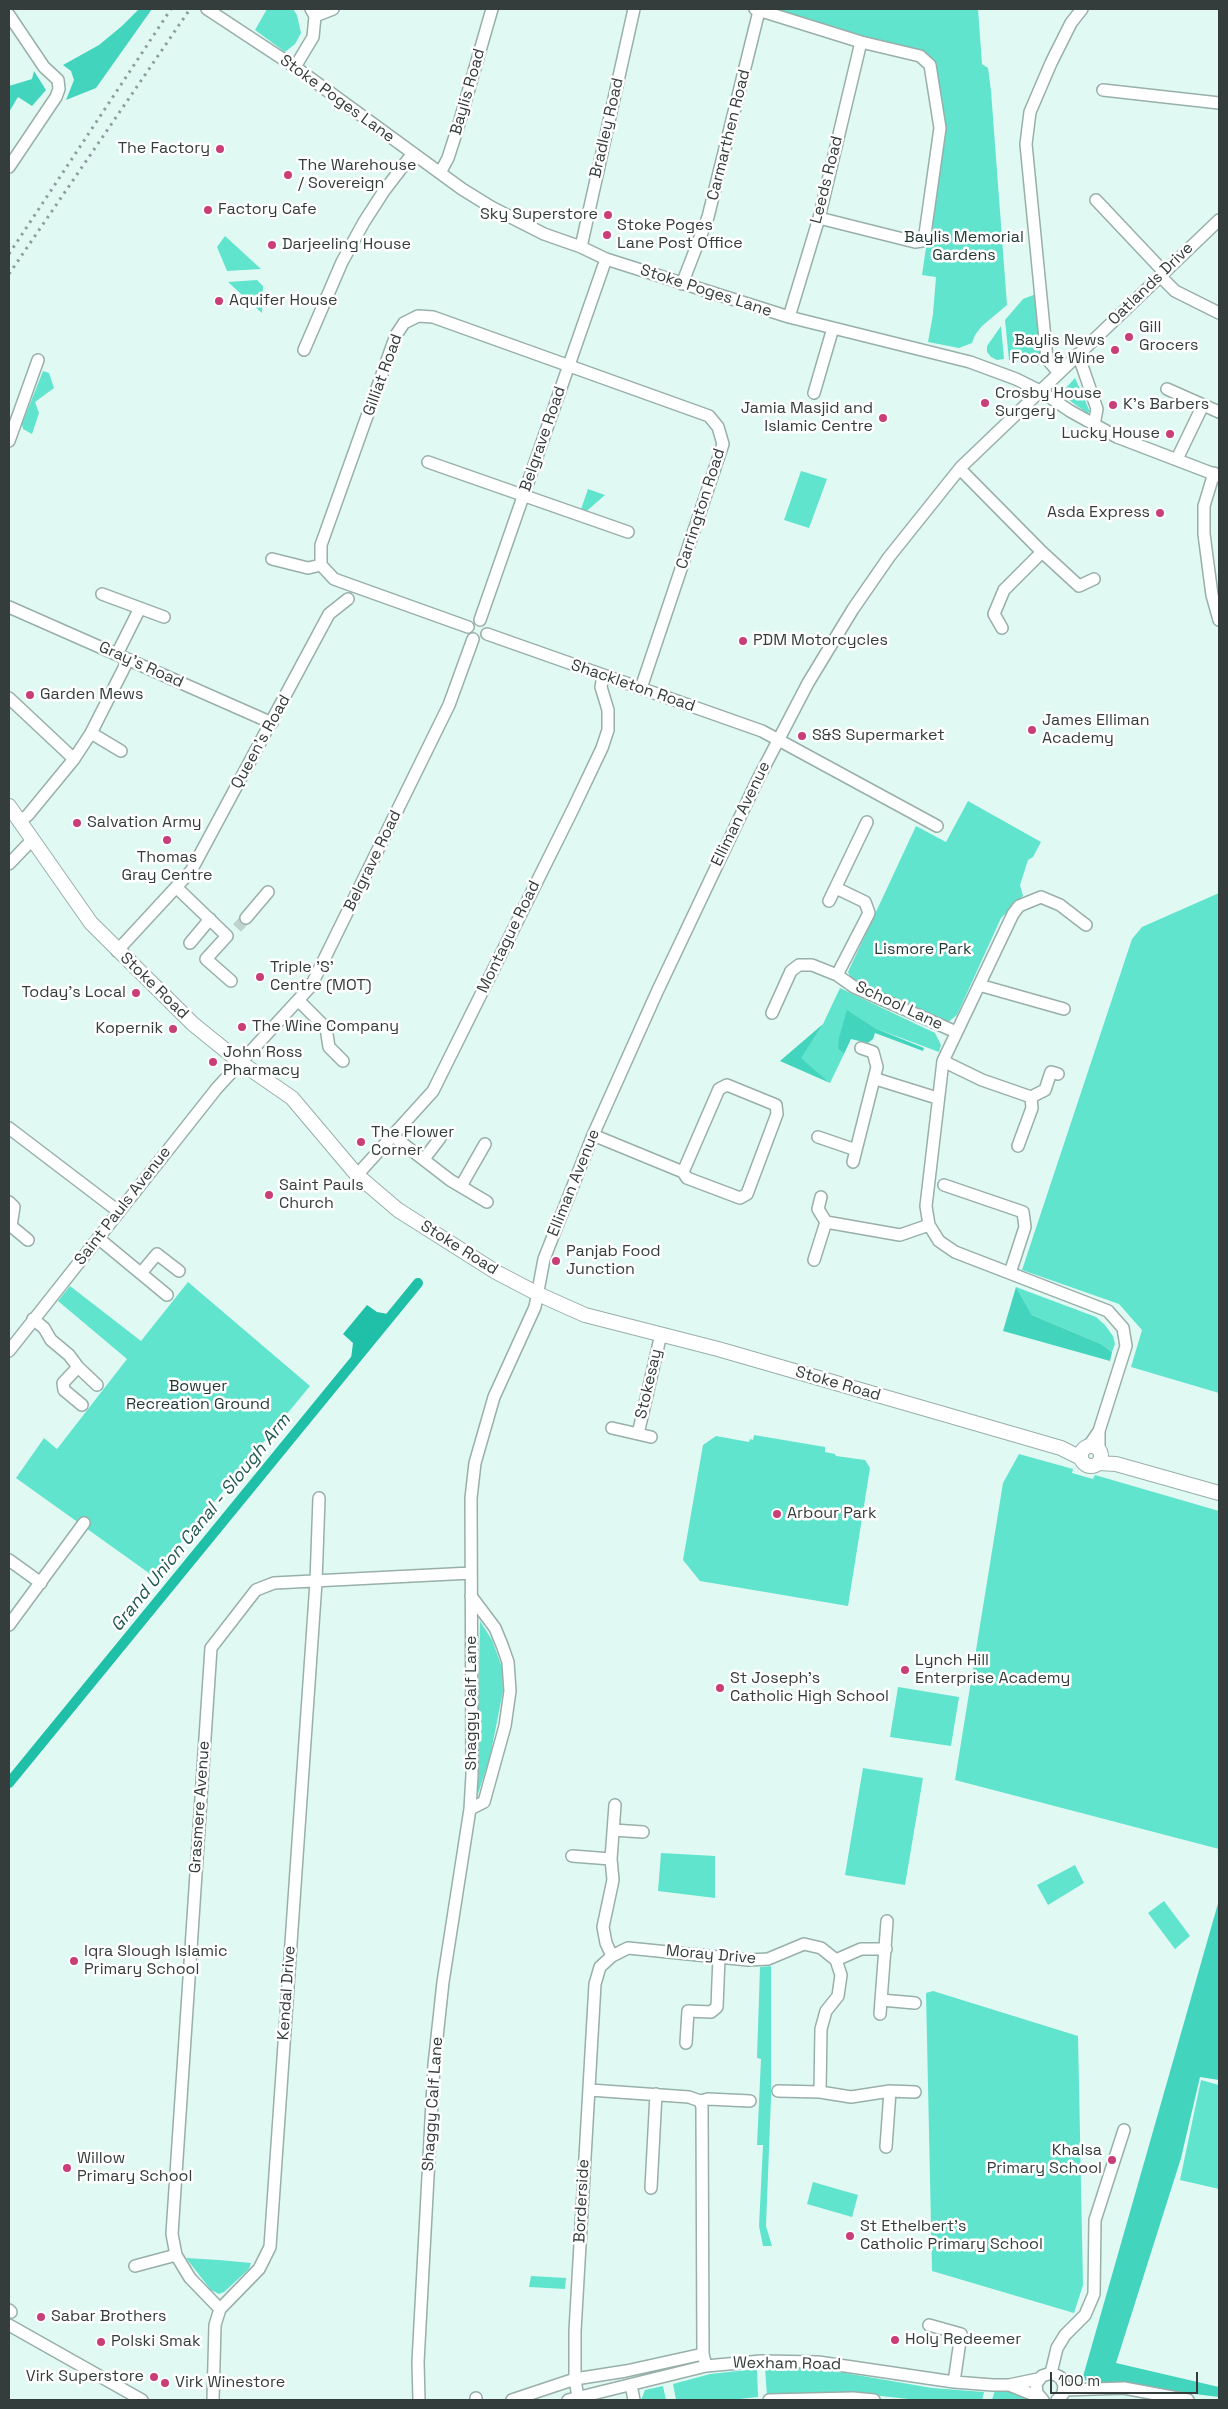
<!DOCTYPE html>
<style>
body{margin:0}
#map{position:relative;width:1228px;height:2409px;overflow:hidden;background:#e1f9f3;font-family:"Space Grotesk",sans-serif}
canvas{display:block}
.frame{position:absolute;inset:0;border:10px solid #343d3b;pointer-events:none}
.scale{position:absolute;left:1050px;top:2372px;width:148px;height:22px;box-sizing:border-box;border:2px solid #343d3b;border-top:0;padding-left:6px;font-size:15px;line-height:18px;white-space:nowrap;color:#343d3b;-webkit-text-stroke:4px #fff;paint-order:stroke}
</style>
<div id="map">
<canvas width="1228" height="2409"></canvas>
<div class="frame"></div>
<div class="scale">100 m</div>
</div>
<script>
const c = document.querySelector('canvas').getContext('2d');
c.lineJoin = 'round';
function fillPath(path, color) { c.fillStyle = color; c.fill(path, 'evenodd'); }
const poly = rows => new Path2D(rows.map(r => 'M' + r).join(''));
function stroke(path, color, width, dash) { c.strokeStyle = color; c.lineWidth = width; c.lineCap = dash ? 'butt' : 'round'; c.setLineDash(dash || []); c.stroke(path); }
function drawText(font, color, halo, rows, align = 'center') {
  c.font = font + ' "Space Grotesk",sans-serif'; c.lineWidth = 5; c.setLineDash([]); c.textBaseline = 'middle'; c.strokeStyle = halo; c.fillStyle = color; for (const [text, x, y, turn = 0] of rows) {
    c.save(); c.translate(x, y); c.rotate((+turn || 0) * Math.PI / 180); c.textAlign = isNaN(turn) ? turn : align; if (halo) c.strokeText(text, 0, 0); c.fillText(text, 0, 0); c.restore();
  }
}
fillPath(poly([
 [267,9,293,9,297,15,301,33,295,44,285,52,255,30],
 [762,9,978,9,982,64,988,68,991,91,1007,305,982,326,975,335,972,343,959,348,928,342,933,314,936,277,922,275,942,138,923,55],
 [225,236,261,269,227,271,217,247],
 [257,280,263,286,262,313,228,282],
 [1036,294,1041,361,1039,365,1009,360,1005,320,1023,299],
 [1001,326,1004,359,997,360,991,357,987,352,987,346],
 [43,371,49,373,54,388,35,402,39,413,32,434,23,429,22,424],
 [1075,378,1090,412,1087,413,1062,395,1063,391],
 [801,471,827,479,809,528,784,520],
 [588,489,605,495,582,515,579,515],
 [968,801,1041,842,1033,857,1028,860,1020,885,1023,896,1001,918,957,1015,947,1023,852,980,848,972,916,826,946,842],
 [1219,893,1219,1393,1131,1367,1142,1330,1119,1304,1022,1270,1132,939,1142,927],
 [840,988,935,1033,941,1045,939,1052,877,1029,848,1011,838,1049,844,1054,830,1083,800,1058,823,1024],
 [188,1282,310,1386,153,1576,16,1478,44,1438,57,1449,127,1359,58,1301,70,1286,141,1341],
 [1016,1287,1096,1317,1105,1325,1113,1336,1115,1344,1112,1352,1101,1344,1032,1315],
 [754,1435,825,1447,825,1452,835,1454,836,1456,865,1460,870,1468,848,1606,700,1581,683,1560,703,1445,716,1436,749,1442,750,1439,753,1440],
 [1019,1454,1073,1469,1072,1473,1093,1479,1095,1475,1219,1511,1219,1849,955,1780,1003,1483],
 [480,1621,492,1640,502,1667,503,1691,490,1757,476,1800],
 [898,1687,959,1697,951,1746,890,1737],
 [863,1768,923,1778,905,1885,845,1875],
 [661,1853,715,1856,715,1898,658,1891],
 [1075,1865,1084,1883,1048,1905,1037,1885],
 [1164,1901,1190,1936,1175,1949,1148,1913],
 [771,1966,771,2098,766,2226,772,2246,763,2246,759,2226,763,2145,757,2145,761,2059,757,2058,760,1967],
 [933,1991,1078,2036,1083,2285,1074,2313,932,2271,926,1993],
 [1201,2080,1219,2085,1219,2189,1180,2180],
 [813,2182,858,2195,852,2217,807,2204],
 [186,2258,219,2260,251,2263,249,2269,224,2292,219,2294,211,2290],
 [531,2276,566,2278,565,2289,529,2287],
 [765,2368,816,2368,932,2388,984,2392,982,2400,918,2400,881,2396,813,2393,767,2396],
 [757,2369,758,2397,730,2400,676,2400,673,2384,710,2374],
 [663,2386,666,2400,641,2400,645,2390],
 [995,2390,1011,2391,1032,2400,992,2400]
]), '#60e4cd');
fillPath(poly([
 [139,9,152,9,96,88,66,100,74,80,71,71,63,65,99,45,122,26],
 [34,71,46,90,32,106,18,97,9,112,9,86,32,79],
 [847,1010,877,1029,924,1048,923,1051,875,1033,873,1039,868,1043,851,1039,844,1054,838,1049,839,1038],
 [823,1024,801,1058,830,1083,780,1061],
 [1016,1287,1032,1315,1101,1344,1112,1352,1110,1361,1003,1331],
 [1219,1900,1219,2080,1200,2077,1181,2158,1116,2363,1219,2387,1219,2397,1082,2380]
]), '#42d4bc');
fillPath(poly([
 [367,1305,377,1312,393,1315,350,1367,353,1343,343,1334]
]), '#1fbfa8');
stroke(poly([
 [9,1783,418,1283]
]), '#1fbfa8', 10);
stroke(poly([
 [237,928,246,918]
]), '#bed3ce', 11, [11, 5.5]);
const minor = poly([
 [207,9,295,67,462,189,491,207,544,234,581,247,606,259,789,317,970,362,1016,379,1042,392,1070,411,1117,437,1219,476],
 [755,9,861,42,920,56,930,65,940,128,925,234,922,241,915,242,819,218],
 [9,15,44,67,58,80,59,89,56,97,9,167],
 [315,16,333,9],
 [295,67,313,37,315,16,311,9],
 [1103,90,1219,103],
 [440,173,448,158,458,127,492,9],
 [1096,200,1164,272],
 [581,247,634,9],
 [1160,276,1175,291,1219,313],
 [682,284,708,217,759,11],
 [789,317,819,218,861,42],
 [304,350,342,262,364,222,384,191,413,153],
 [1078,354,1097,409,1094,425],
 [1059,373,1047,359,1026,144,1030,112,1051,63,1071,23,1082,9],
 [1167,389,1219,412],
 [814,393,833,328],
 [9,441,38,360],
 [1177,459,1203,405],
 [428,462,628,532],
 [960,469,1042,552,1079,586,1094,579],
 [1214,473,1204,506,1204,534,1212,595,1219,620],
 [272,559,308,568,321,565],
 [321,565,321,545,396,335,404,323,418,316,433,317,709,416,718,427,723,444,641,688],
 [321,565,334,579,468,627],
 [102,594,164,617],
 [9,607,272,723],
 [480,620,606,259],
 [1002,628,994,614,1004,590,1042,552],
 [487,634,762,731,937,826],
 [117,654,140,608],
 [9,698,74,759,28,815,19,822],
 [91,733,128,660],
 [74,759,91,733,121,751],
 [9,864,32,840],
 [176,887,227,936,206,959,231,981],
 [836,888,865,902,869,913,837,975],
 [829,901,867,822],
 [246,918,268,892],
 [1086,925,1060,905,1041,897,1019,906,1013,914,943,1061,926,1206,929,1225,939,1241,955,1252,1108,1311,1123,1328,1126,1346,1099,1431,1099,1450],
 [190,943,210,919],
 [117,951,191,871,329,614,348,599],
 [979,985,1064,1009],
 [298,1000,326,1028,329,1047,343,1061],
 [772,1013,791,971,799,965,812,965,837,975,854,987,956,1032],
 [943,1061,982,1080,1031,1097,1045,1090,1051,1072,1058,1074],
 [876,1079,937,1098],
 [9,1128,118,1211],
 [593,1135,683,1172,687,1178,740,1198,747,1194,777,1114,776,1105,727,1085,719,1089,683,1172],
 [393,1136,450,1180,487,1202],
 [818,1137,856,1150],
 [1018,1146,1032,1108,1031,1097],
 [424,1159,440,1138],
 [853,1162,877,1067,873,1052,861,1048],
 [357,1175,433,1091,573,809,602,748,608,730,608,710,601,687,603,676],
 [944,1185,1023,1212,1025,1227,1010,1273],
 [461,1186,485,1144],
 [821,1197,818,1209,826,1222,900,1235,929,1225],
 [9,1202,14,1207,11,1226,28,1240],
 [98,1238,167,1295],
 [814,1260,826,1222],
 [141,1273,157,1254,179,1271],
 [33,1319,44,1328,51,1340,69,1355,78,1367,97,1385],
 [9,1351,217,1088,311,986,449,705,473,639],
 [78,1367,63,1383,64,1390,82,1405],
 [612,1428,651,1437],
 [638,1434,661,1334],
 [1088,1447,1099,1431],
 [9,1560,41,1583],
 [9,1625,84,1523],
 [470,1809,484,1802,505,1726,510,1691,508,1662,502,1645,495,1628,471,1596],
 [613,1830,643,1832],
 [572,1856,611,1859],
 [612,1956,606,1943,603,1927,613,1880,611,1859,615,1805],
 [836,1960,861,1949,886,1949],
 [881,2000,915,2003],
 [880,2014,887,1921],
 [686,2043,688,2011,711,2012,717,2007,719,1957],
 [590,2090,689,2097,700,2101,702,2107,703,2354,706,2366],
 [778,2091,820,2092,851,2097,890,2091,915,2092],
 [700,2101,708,2099,750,2101],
 [886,2147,890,2091],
 [651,2188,656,2094],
 [135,2266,176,2255],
 [220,2309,190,2278,176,2255,172,2234,211,1648,256,1590,274,1583,471,1573],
 [9,2310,11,2312],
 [9,2325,142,2400],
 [929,2325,961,2334,954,2382],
 [1051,2373,1057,2348,1065,2335,1085,2315,1094,2294,1095,2220,1124,2130],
 [631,2385,634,2400],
 [1009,2385,1039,2397],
 [1064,2390,1124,2388,1188,2400],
 [476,2398,476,2400],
 [578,2398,575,2379,575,2331,595,1984,600,1967,612,1956,628,1948,748,1960,768,1959,804,1944,821,1948,836,1960,841,1975,838,1996,826,2011,821,2029,820,2092],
 [213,2400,215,2325,220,2309,259,2269,270,2247,316,1582,319,1498],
 [419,2400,418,2362,434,2065,443,1982,470,1809,472,1775,471,1498,475,1463,494,1397,535,1307,544,1259,593,1135,657,992,757,781,808,683,853,609,889,557,961,467,1219,220],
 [512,2400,575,2379,626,2371,703,2354],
 [568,2400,706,2366,761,2361,818,2362,954,2382,993,2385,1009,2385,1038,2379],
 [769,2400,853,2398,874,2400],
 [1043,2400,1037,2393,1036,2384,1042,2376,1051,2373,1060,2377,1064,2385,1063,2394,1057,2400]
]);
const major = poly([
 [9,806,91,923,193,1024,240,1062,292,1098,357,1175,398,1210,496,1272,538,1294,585,1315,718,1349,947,1415,1061,1448,1081,1458],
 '1081 1456a10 10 0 1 1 20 0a10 10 0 1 1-20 0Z',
 [1098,1463,1116,1464,1219,1493]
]);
stroke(minor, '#98afaa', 14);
stroke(major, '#98afaa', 16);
stroke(minor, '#fff', 11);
stroke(major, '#fff', 14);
stroke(poly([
 [9,254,171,9],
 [9,274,190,9]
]), '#8d9e9a', 3, [2.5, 5]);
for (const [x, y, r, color] of [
 [220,149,5,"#c93e76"],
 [288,175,5,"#c93e76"],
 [208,210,5,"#c93e76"],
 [608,215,5,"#c93e76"],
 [607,235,5,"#c93e76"],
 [272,245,5,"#c93e76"],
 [219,301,5,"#c93e76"],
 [1129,337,5,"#c93e76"],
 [1115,350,5,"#c93e76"],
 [985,403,5,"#c93e76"],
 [1113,405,5,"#c93e76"],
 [883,418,5,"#c93e76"],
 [1170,434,5,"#c93e76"],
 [1160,513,5,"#c93e76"],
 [743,641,5,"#c93e76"],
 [30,695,5,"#c93e76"],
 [1032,730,5,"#c93e76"],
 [802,736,5,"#c93e76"],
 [77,823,5,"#c93e76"],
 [167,840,5,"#c93e76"],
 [260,977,5,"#c93e76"],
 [136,993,5,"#c93e76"],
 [242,1027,5,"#c93e76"],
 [173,1029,5,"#c93e76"],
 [213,1062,5,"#c93e76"],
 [361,1142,5,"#c93e76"],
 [269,1195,5,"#c93e76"],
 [556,1261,5,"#c93e76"],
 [777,1514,5,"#c93e76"],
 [905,1670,5,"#c93e76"],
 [720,1688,5,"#c93e76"],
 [74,1961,5,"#c93e76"],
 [1112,2160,5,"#c93e76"],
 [67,2168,5,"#c93e76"],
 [850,2236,5,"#c93e76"],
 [41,2317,5,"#c93e76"],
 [895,2340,5,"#c93e76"],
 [101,2342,5,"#c93e76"],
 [154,2377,5,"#c93e76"],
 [165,2383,5,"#c93e76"]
]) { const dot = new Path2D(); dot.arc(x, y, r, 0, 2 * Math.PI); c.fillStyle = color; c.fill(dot); stroke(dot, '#fff', 2); }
drawText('16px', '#343d3b', '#fff', [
 ["Baylis Road",468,92,-74],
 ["Stoke Poges Lane",337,99,36],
 ["Bradley Road",607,128,-77],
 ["Carmarthen Road",729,135,-76],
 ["Leeds Road",827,180,-76],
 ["Oatlands Drive",1151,284,-44],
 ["Stoke Poges Lane",706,291,18],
 ["Gilliat Road",383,375,-70],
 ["Belgrave Road",543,439,-71],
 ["Carrington Road",701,509,-72],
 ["Gray's Road",141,665,24],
 ["Shackleton Road",633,686,19],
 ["Queen's Road",261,742,-61],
 ["Elliman Avenue",741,814,-64],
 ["Belgrave Road",373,861,-64],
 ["Montague Road",509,937,-64],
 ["Stoke Road",154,986,44],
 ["School Lane",899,1006,25],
 ["Elliman Avenue",574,1183,-68],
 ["Saint Pauls Avenue",123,1206,-52],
 ["Stoke Road",459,1248,32],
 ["Stokesay",649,1384,-77],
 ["Stoke Road",838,1384,16],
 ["Shaggy Calf Lane",472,1703,-90],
 ["Grasmere Avenue",200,1807,-86],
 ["Moray Drive",711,1955,5],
 ["Kendal Drive",287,1993,-86],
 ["Shaggy Calf Lane",433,2104,-86],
 ["Borderside",582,2201,-87],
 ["Wexham Road",787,2364,1]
]);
drawText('16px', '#343d3b', '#fff', [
 ["The Factory",210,149,"right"],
 ["The Warehouse",298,166],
 ["/ Sovereign",298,184],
 ["Factory Cafe",218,210],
 ["Sky Superstore",598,215,"right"],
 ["Stoke Poges",617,226],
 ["Lane Post Office",617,244],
 ["Darjeeling House",282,245],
 ["Aquifer House",229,301],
 ["Gill",1139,328],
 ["Grocers",1139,346],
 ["Baylis News",1105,341,"right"],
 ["Food & Wine",1105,359,"right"],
 ["Crosby House",995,394],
 ["Surgery",995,412],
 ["K's Barbers",1123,405],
 ["Jamia Masjid and",873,409,"right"],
 ["Islamic Centre",873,427,"right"],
 ["Lucky House",1160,434,"right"],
 ["Asda Express",1150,513,"right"],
 ["PDM Motorcycles",753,641],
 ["Garden Mews",40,695],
 ["James Elliman",1042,721],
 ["Academy",1042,739],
 ["S&S Supermarket",812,736],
 ["Salvation Army",87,823],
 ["Thomas",167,858,"center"],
 ["Gray Centre",167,876,"center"],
 ["Triple 'S'",270,968],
 ["Centre (MOT)",270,986],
 ["Today's Local",126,993,"right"],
 ["The Wine Company",252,1027],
 ["Kopernik",163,1029,"right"],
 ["John Ross",223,1053],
 ["Pharmacy",223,1071],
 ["The Flower",371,1133],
 ["Corner",371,1151],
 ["Saint Pauls",279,1186],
 ["Church",279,1204],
 ["Panjab Food",566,1252],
 ["Junction",566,1270],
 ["Arbour Park",787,1514],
 ["Lynch Hill",915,1661],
 ["Enterprise Academy",915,1679],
 ["St Joseph's",730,1679],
 ["Catholic High School",730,1697],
 ["Iqra Slough Islamic",84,1952],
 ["Primary School",84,1970],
 ["Khalsa",1102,2151,"right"],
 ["Primary School",1102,2169,"right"],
 ["Willow",77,2159],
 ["Primary School",77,2177],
 ["St Ethelbert's",860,2227],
 ["Catholic Primary School",860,2245],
 ["Sabar Brothers",51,2317],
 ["Holy Redeemer",905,2340],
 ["Polski Smak",111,2342],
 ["Virk Superstore",144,2377,"right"],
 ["Virk Winestore",175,2383]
], 'left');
drawText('16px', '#1f3732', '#fff', [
 ["Baylis Memorial",964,238],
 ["Gardens",964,256],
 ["Lismore Park",923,950],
 ["Bowyer",198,1387],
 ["Recreation Ground",198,1405]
]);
drawText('italic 18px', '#205a50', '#fff', [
 ["Grand Union Canal - Slough Arm",201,1523,-51]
]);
</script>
